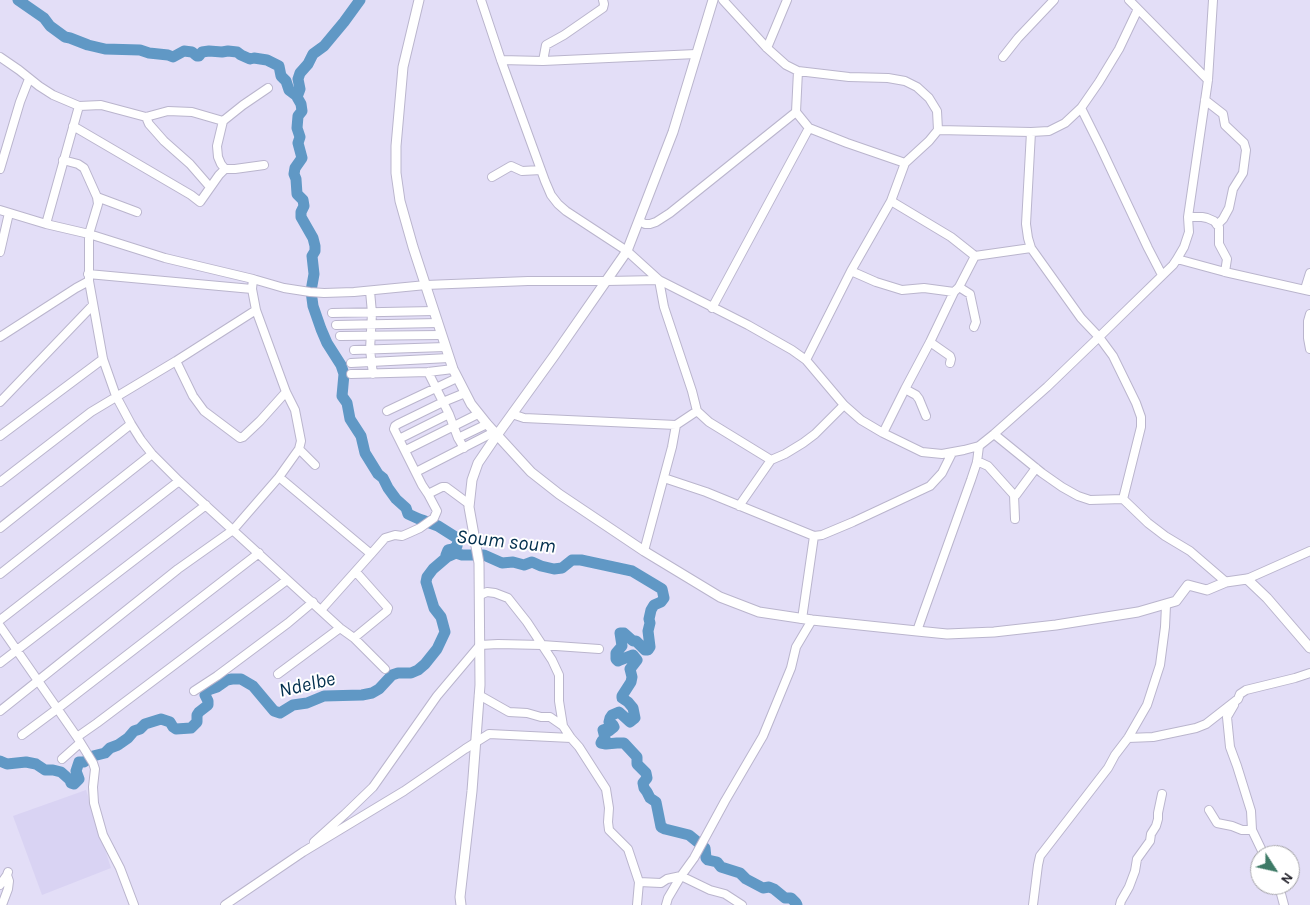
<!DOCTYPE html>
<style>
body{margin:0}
#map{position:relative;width:1310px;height:905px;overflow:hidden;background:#e3def7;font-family:Karla,sans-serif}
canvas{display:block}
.north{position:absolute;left:1250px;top:845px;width:50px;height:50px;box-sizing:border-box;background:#fff;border:1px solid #a4a3a7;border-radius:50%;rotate:125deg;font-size:14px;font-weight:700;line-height:20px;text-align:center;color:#1b1a23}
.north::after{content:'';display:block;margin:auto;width:18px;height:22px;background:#3d7a66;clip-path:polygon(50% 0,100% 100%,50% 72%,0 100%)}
</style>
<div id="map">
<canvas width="1310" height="905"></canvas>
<div class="north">N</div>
</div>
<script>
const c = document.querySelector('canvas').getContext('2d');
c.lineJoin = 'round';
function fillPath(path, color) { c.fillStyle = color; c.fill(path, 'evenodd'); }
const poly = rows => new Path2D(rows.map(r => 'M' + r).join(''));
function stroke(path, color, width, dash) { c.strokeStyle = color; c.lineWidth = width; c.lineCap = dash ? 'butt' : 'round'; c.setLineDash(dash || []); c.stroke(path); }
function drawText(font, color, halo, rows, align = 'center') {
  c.font = font + ' Karla,sans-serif'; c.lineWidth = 4; c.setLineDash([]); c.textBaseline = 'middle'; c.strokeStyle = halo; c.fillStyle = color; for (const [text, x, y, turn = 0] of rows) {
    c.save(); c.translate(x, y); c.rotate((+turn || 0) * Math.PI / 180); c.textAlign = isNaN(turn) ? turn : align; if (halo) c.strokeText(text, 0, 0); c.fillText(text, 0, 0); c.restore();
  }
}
fillPath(poly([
 [86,790,111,868,42,895,13,816]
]), '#d9d3f3');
stroke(poly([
 [18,0,44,18,50,26,65,37,70,38,88,45,105,49,140,50,149,53,168,55,173,57,184,51,192,52,197,56,199,56,202,52,209,51,222,52,228,51,237,52,241,55,250,59,254,58,267,60,279,66,281,76,286,81,289,90,297,96],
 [360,0,344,22,324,46,313,54,308,64,300,73,298,79,300,89,297,97,301,104,302,111,298,116,297,128,300,137,298,143,302,158,295,168,294,174,296,179,297,194,303,200,304,206,301,212,301,217,313,238,315,246,315,251,312,256,314,274,311,291,313,306,321,329,327,343,341,365,344,374,342,396,347,403,350,419,361,436,365,453,378,474,383,478,388,488,396,499,406,508,408,514,419,519,422,520,438,526,457,538,458,540,457,546,453,549,448,550,446,555,447,557,456,553,462,555,484,555,502,563,513,562,524,565,532,562,541,566,554,569,562,568,572,560,581,560,632,571,662,589,664,598,661,602,654,605,651,610,649,619,650,623,648,631,650,647,648,650,645,650,636,641,633,641,624,633,620,633,622,646,616,653,616,659,618,661,620,660,633,655,637,660,630,669,632,677,631,682,622,696,622,698,628,702,633,708,635,718,630,722,619,712,612,715,610,718,609,722,613,725,614,727,609,731,606,729,603,730,605,738,602,741,601,743,606,744,617,743,624,743,637,757,637,764,646,773,647,778,643,783,644,788,647,792,650,798,656,802,661,827,665,829,689,835,705,848,706,858,708,860,717,862,721,867,740,873,746,879,763,888,769,887,774,889,785,898,791,898,796,903,797,905],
 [0,761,7,764,26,762,36,764,45,770,53,770,61,772,70,780,71,783,74,784,79,779,76,771,79,762,84,762,93,756,105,753,110,748,118,745,128,738,134,731,140,729,145,724,161,719,170,722,173,727,176,729,191,728,197,722,197,715,199,712,208,705,208,701,205,695,208,690,217,687,227,680,232,679,241,679,253,686,274,711,280,713,293,705,307,703,324,696,362,695,372,693,379,689,392,675,398,673,411,673,418,670,425,664,437,649,445,632,441,617,434,608,426,582,427,577,433,569,447,557]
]), '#6098c5', 11);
const minor = poly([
 [481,0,501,60,545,181,551,195,558,204,566,211,627,251,659,280,748,325,792,350,806,360,844,405,861,420,883,433,922,452,942,454,964,450,979,446,994,434,1047,387,1099,337,1173,265,1177,259,1184,247,1189,232,1188,217,1208,80,1213,0],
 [1129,0,1208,80],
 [767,48,787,0],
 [0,57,19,70,39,86,53,95,79,106,101,105,146,117,168,111,192,112,223,121],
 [1003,57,1018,38,1054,0],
 [501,60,543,61,696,54],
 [543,61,546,45,564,35,603,8,604,4,603,0],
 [1205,100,1223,114,1225,125,1244,143,1246,150,1243,173,1233,189,1229,208,1223,219,1217,225],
 [1081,108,1100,146,1148,248,1162,275],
 [796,112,809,128,847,143,905,163,929,141,938,130,937,111,929,98,917,87,905,81,888,78,849,77,798,71],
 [146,117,149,124,164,141,190,164,210,187],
 [73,126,191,195,200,202,219,175,225,169,235,169,264,165],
 [938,130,1031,132,1049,131,1065,123,1081,108,1099,82,1119,49,1138,9],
 [1031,132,1026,224,1028,238,1031,248,1081,318,1099,337,1113,356,1136,403,1141,417,1141,427,1123,499],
 [63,160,78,164,84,168,97,197,98,204,89,234,89,281,103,359,116,396,131,424,141,440,152,454,179,481,340,628,354,638,385,669],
 [0,169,20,102,29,79],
 [225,169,221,164,218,157,217,146,223,121,243,105,268,88],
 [492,177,511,166,522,171,541,170],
 [97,197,137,212],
 [891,201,951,237,975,256,1031,248],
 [0,210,46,224,89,234,165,258,253,279,284,288,310,292,324,293,354,292,426,285,528,281,607,281,659,280,664,307,692,391,697,411,709,422,771,460,785,454,803,443,815,434,844,405],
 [1188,217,1202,217,1207,218,1214,221,1219,227,1219,244,1227,259,1225,272],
 [639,221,645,224,650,224,656,222,670,213,796,112,798,71,786,65,767,48,723,0],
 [46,224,79,106],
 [0,252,9,213],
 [1177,259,1225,272,1310,291],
 [851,271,876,282,902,290,924,288,954,292],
 [88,274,252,289],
 [253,279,252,289,256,310,286,392,295,410,301,441,299,449,315,465],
 [959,287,970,294,976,322,974,327],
 [1305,289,1310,273],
 [370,291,372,313,370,350,373,374],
 [712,308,809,128],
 [332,313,434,311],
 [1310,314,1308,321,1308,338,1310,349],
 [336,325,438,323],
 [340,336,441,335],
 [0,337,76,288,89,281],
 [930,342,950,356,951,359,950,363],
 [354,350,445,347],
 [806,360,851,271,891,201,905,163],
 [176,361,193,396,204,411,240,438,243,437,260,421,286,392],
 [351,363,449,358],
 [428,372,449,414,458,438,464,448],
 [351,374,428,372,453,369],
 [905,389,916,395,919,399,926,416],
 [465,393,443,402,398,424,395,426,394,429,422,485,428,494,442,487,446,487,469,504],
 [0,402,93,305],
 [387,411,457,378],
 [512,414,524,418,676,425,697,411],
 [883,433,905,389,930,342,954,292,959,287,975,256],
 [994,434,1042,473,1062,487,1078,496,1090,500,1123,499,1148,523,1165,536,1190,551,1226,582],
 [0,436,103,359],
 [458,438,487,424],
 [399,439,449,414],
 [406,450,478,414],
 [977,461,988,466,1014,495,1015,519],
 [416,472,494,432],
 [279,477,371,554,321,610],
 [664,478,706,492,814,536,822,535,853,522,930,486,942,473,952,453],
 [0,482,91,412,176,361,256,310],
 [1014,495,1016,495,1036,468],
 [739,506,771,460],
 [0,528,131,424],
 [644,551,672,447,676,425],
 [371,554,385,538,395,535,402,536,409,533,420,528,434,518,437,511,428,494],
 [0,574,152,454],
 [1247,579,1310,551],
 [480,595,487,592,495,593,508,598,527,622,552,660,559,675,559,701,563,726,571,738,579,747,606,789,609,808,608,822,609,830,628,849,639,882,661,883,667,879,681,876,710,890,725,894,742,905],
 [802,619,814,536],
 [0,620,179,481],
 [0,626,77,737,93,763,95,769,93,787,94,803,103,835,120,868,134,905],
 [917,631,924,611,971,480,977,462,979,446],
 [354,638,387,611,388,608,356,572],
 [0,663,206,505],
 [278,674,340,628],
 [194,691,217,676,288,623,313,602],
 [479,695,509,712,527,713,541,717,550,717,563,726],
 [0,711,178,569,233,530,279,477,299,449],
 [22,735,57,709,259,553],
 [77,737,97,723,287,580],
 [1128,738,1153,737,1196,728,1206,724,1238,699,1240,694,1246,690,1295,678,1310,673],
 [62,759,80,743],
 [1209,810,1217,823,1232,826,1242,830,1252,830,1251,811,1237,766,1230,747,1227,717,1234,705],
 [1252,830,1264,855],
 [314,842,345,814,373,787,437,696,480,645,498,644,542,645,599,649],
 [0,885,7,875,8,872],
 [1275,885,1280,890,1284,905],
 [2,905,8,889,9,881,7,875],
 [225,905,303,852,404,791,465,749,489,734,571,738],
 [637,905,639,882],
 [666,905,668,898,681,876,694,858,725,801,763,736,791,668,796,647,812,620],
 [1033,905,1038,865,1040,856,1108,768,1115,755,1128,738,1147,705,1160,665,1165,627,1166,605],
 [1120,905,1121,901,1129,887,1135,871,1137,859,1150,841,1151,834,1156,826,1158,819,1158,813,1162,794]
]);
const major = poly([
 [419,0,403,67,396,146,396,173,400,201,413,247,453,369,471,404,487,424,531,472,559,494,644,551,720,597,759,612,812,620,917,631,947,634,994,632,1056,625,1138,612,1176,601,1188,585,1207,590,1226,582,1247,579,1267,598,1310,648],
 [461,905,460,897,472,791,480,685,479,563,469,507,472,480,478,463,497,435,554,356,627,251,673,132,713,0]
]);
stroke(minor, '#bab5cd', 10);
stroke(major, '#bab5cd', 11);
stroke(minor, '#fff', 8);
stroke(major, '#fff', 9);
drawText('italic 20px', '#012e4d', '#fff', [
 ["Soum soum",506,542,6],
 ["Ndelbe",307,685,-13]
]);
</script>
